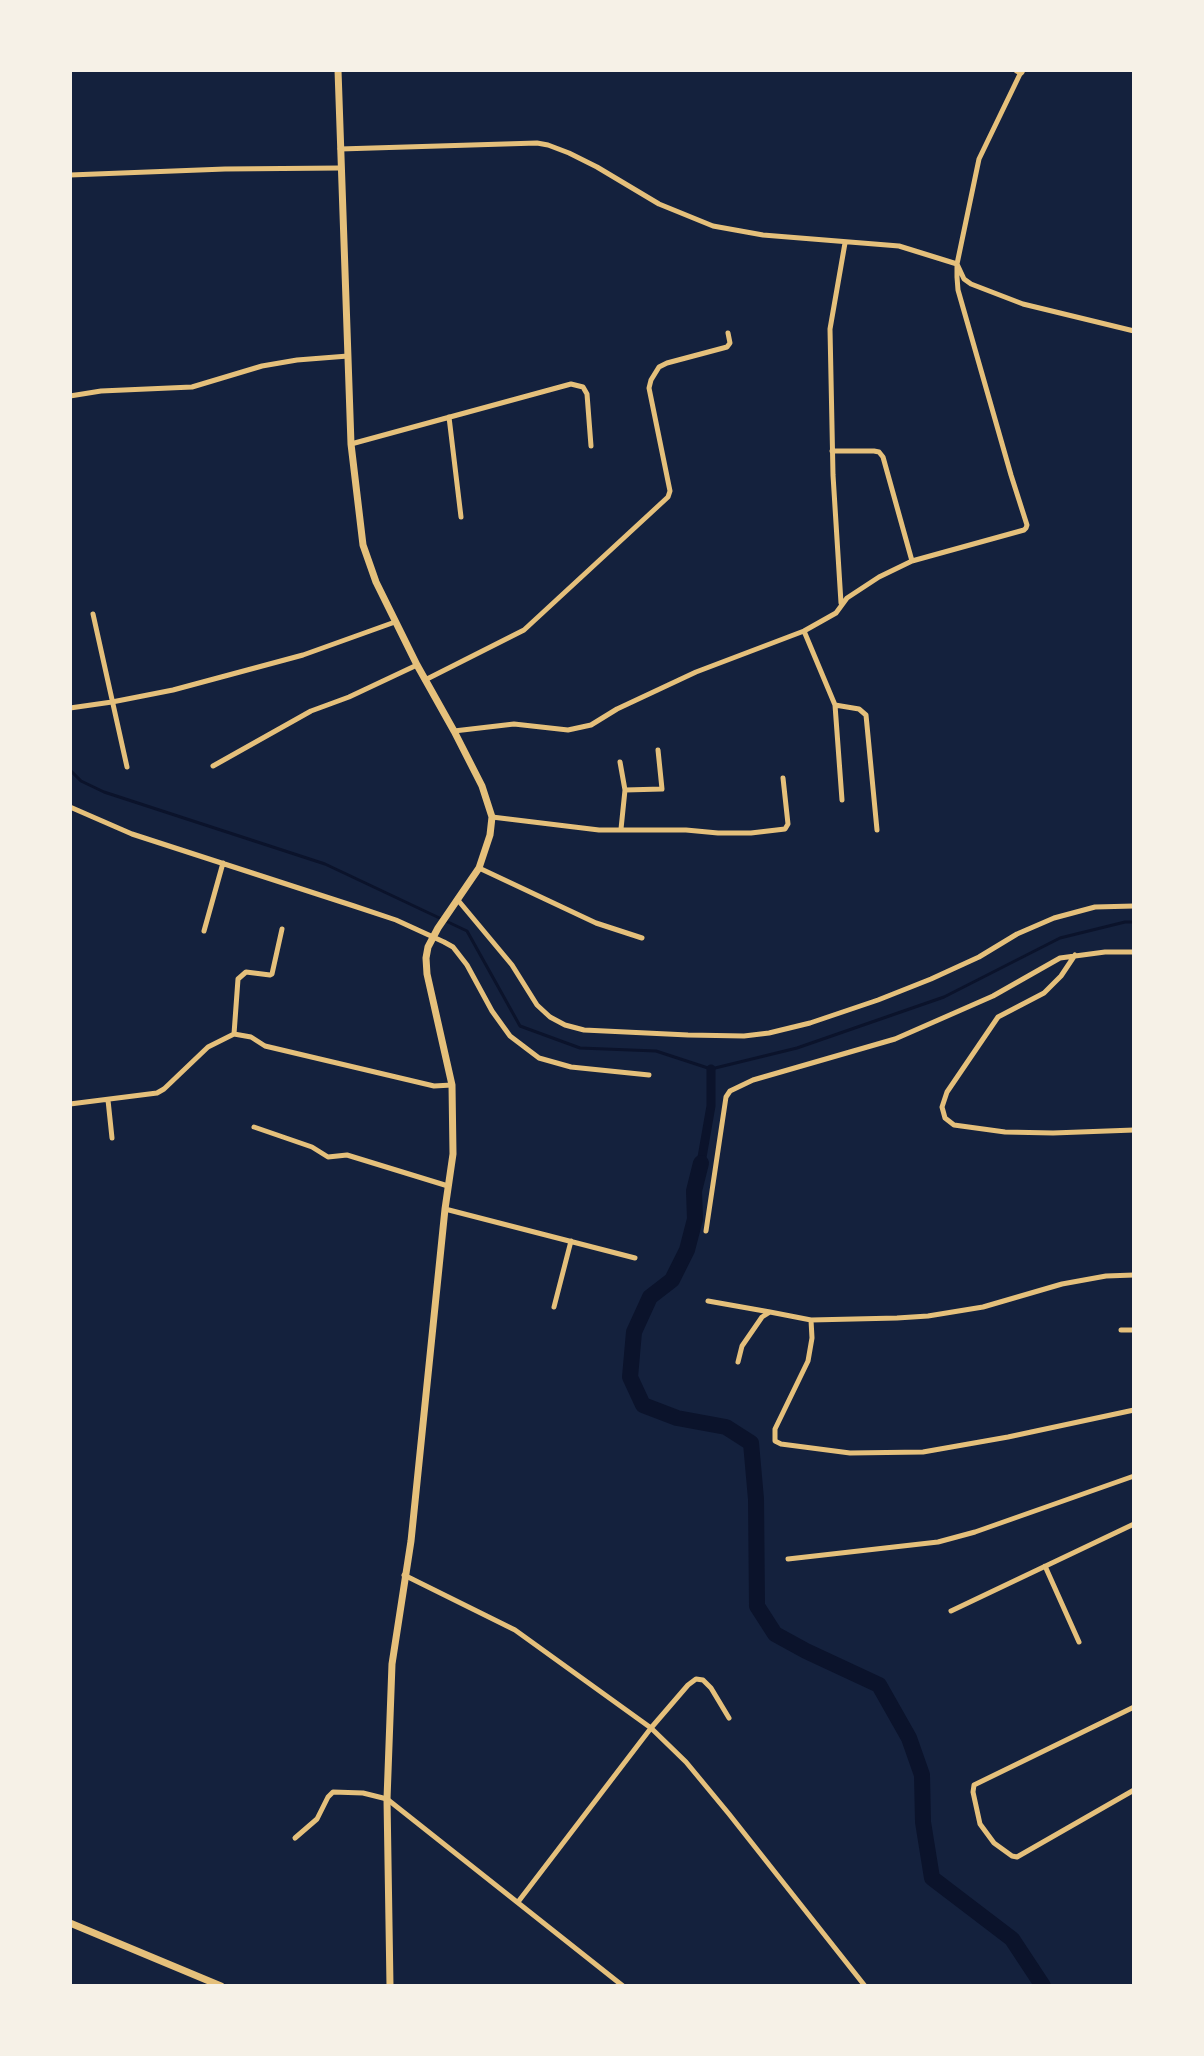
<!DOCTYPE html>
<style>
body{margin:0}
#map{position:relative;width:1204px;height:2056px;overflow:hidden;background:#14213d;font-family:"Playfair Display",serif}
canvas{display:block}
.frame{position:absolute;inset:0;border:72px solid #f6f1e7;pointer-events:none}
</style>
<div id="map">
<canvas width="1204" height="2056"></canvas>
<div class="frame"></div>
</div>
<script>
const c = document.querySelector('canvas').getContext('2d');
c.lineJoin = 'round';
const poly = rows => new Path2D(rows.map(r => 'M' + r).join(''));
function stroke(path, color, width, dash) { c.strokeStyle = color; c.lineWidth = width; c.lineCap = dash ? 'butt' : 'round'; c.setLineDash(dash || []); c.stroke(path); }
stroke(poly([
 [70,770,81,781,104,792,325,864,467,931,520,1026,580,1048,656,1051,711,1069,797,1048,944,997,1060,938,1125,922,1134,922]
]), '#0b132b', 3);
stroke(poly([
 [701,1163,711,1106,711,1069]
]), '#0b132b', 9);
stroke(poly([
 [701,1163,694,1191,695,1219,687,1250,672,1280,650,1297,634,1332,630,1377,643,1405,677,1418,726,1427,751,1443,756,1499,757,1606,775,1634,806,1651,879,1685,909,1738,922,1775,923,1822,932,1878,1012,1939,1043,1986]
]), '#0b132b', 16);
stroke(poly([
 [340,149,537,143,548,145,569,153,597,167,659,204,713,226,763,235,899,246,957,264,964,279,971,284,1023,304,1134,331],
 [70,175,225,169,340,168],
 [70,396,101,391,192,387,262,366,297,360,348,356],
 [449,417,461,517],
 [351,444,571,384,583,387,587,394,591,446],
 [832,451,874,451,879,452,883,457,912,561],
 [841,603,833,475,830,329,845,243],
 [93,614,127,767],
 [804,631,835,705,842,800],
 [425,680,524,630,668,497,670,491,649,388,651,380,659,367,667,363,727,347,730,343,728,333],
 [835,705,859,709,866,715,877,830],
 [70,708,112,702,173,690,303,655,395,622],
 [454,731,514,724,568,730,591,725,617,709,696,672,804,631,836,613,847,598,879,577,912,561,1024,530,1026,528,1027,525,1011,475,958,290,957,277,957,264,979,159,1021,72],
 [620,762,625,790,621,829],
 [213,766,311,711,349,697,417,665],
 [625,790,662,789,658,750],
 [70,807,132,834,354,906,396,920,444,942,453,947,467,965,492,1011,510,1036,539,1058,571,1067,649,1075],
 [492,817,599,830,686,830,718,833,751,833,785,829,788,824,783,778],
 [479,868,596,923,642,938],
 [457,899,512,965,537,1005,550,1017,565,1025,584,1030,688,1035,744,1036,769,1033,810,1023,878,1000,931,979,979,957,1017,934,1054,918,1095,907,1134,906],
 [204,931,223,863],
 [1075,955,1061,976,1044,993,998,1017,947,1092,942,1107,945,1118,954,1125,1005,1132,1053,1133,1134,1130],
 [234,1034,238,979,246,972,270,975,272,974,282,929],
 [108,1100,112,1138],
 [70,1104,157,1093,164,1089,208,1047,234,1034,251,1037,265,1046,434,1086,452,1085],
 [254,1127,312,1147,328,1157,347,1155,448,1186],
 [445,1209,635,1258],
 [706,1231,726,1097,730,1091,753,1080,895,1039,993,996,1060,958,1105,952,1134,952],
 [708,1301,770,1312],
 [554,1307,571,1241],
 [811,1320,812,1338,808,1361,775,1429,775,1441,781,1444,850,1453,923,1452,1008,1437,1134,1410],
 [1121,1330,1134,1330],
 [738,1362,742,1346,762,1317,770,1312,811,1320,897,1318,928,1316,983,1307,1062,1284,1106,1276,1134,1275],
 [788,1559,938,1542,975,1532,1134,1476],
 [1045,1566,1079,1642],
 [404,1575,515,1630,651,1728,686,1762,729,1814,865,1986],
 [951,1611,1134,1524],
 [1134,1707,974,1785,973,1792,980,1824,994,1843,1012,1856,1017,1857,1134,1790],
 [295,1838,317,1819,328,1797,333,1792,363,1793,387,1799,623,1986],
 [518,1902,651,1728,688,1685,696,1679,703,1680,711,1688,729,1718]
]), '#e5c07b', 5);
stroke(poly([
 [338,70,351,444,363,545,376,582,417,665,454,731,482,786,492,817,490,835,479,868,438,928,428,947,426,958,427,974,452,1085,453,1154,445,1209,411,1541,392,1664,387,1799,390,1986],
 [1017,70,1021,72,1022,70],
 [70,1923,221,1986]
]), '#e5c07b', 7);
</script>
